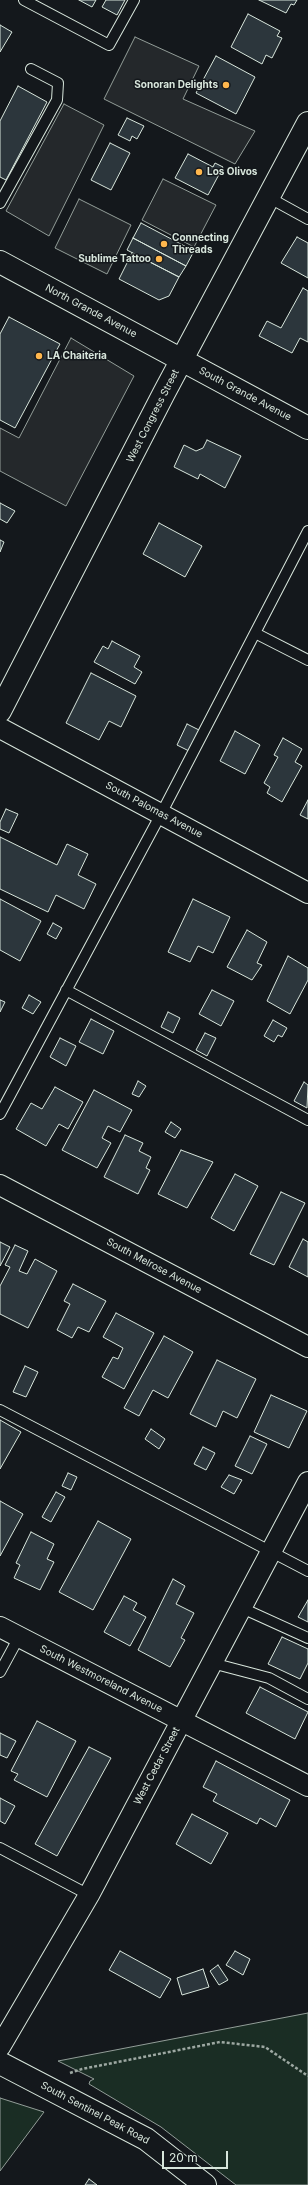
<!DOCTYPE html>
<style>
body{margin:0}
#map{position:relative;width:308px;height:2185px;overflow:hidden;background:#14181c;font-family:Inter,sans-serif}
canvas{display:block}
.scale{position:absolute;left:162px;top:2151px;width:66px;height:18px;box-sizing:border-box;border:2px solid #d8e6dc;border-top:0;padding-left:5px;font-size:12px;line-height:14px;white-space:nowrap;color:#d8e6dc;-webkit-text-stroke:3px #14181c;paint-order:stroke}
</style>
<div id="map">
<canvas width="308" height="2185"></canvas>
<div class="scale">20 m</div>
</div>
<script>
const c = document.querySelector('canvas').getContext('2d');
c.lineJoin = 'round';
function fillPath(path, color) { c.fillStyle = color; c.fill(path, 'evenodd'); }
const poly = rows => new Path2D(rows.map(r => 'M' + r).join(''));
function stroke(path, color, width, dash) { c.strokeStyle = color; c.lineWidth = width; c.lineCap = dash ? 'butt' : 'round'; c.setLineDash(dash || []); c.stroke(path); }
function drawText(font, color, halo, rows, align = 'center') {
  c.font = font + ' Inter,sans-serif'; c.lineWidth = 3; c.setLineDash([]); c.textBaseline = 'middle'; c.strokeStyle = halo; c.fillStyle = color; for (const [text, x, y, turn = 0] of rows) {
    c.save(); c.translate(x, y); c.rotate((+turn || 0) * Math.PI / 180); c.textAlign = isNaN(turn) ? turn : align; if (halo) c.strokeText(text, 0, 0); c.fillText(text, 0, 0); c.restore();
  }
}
const green = poly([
 [308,2013,308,2185,236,2185,161,2127,89,2084,90,2081,94,2079,58,2061,308,2013],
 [0,2098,44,2112,0,2171,0,2098]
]);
fillPath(green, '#1a2d24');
stroke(green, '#939e99', 1);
const parking = poly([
 [135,37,199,66,183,99,255,131,235,164,104,99,135,37],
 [64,104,104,125,49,236,6,211,64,104],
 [163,179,216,205,194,247,142,220,163,179],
 [79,199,131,225,107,274,55,248,79,199],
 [71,338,134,376,66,506,0,471,0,428,19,438,71,338]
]);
fillPath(parking, '#24282b');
stroke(parking, '#939e99', 1);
const building = poly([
 [79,0,96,0,92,7,79,0],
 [106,0,125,0,117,15,102,7,106,0],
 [259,0,297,0,294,5,291,4,286,13,259,0],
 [248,14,280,31,277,36,282,38,272,58,266,55,262,64,231,47,248,14],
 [0,25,12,32,0,52,0,25],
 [216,56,255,77,236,114,196,93,216,56],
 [18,86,47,102,6,180,0,177,0,121,18,86],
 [127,118,144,126,137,139,132,136,130,141,118,135,127,118],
 [110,143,130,153,111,190,91,180,110,143],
 [188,154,213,167,215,163,223,167,208,195,175,178,188,154],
 [141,223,194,251,186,266,133,238,141,223],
 [297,237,308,243,308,278,281,263,297,237],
 [133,238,186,266,179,277,127,250,133,238],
 [132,253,179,277,169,296,159,300,119,279,132,253],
 [303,288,308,291,308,342,300,338,292,353,259,336,267,321,281,328,303,288],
 [9,317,60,344,15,428,0,420,0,334,9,317],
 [207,440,241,456,225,488,200,474,198,479,174,467,184,445,196,451,203,448,207,440],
 [0,503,15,511,7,523,0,519,0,503],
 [159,523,202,546,185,577,143,554,159,523],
 [0,540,4,542,0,552,0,540],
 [112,641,140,656,134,667,142,672,135,684,94,662,103,646,108,649,112,641],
 [91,673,136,696,121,727,109,721,99,740,66,723,91,673],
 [187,724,199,730,189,751,177,745,187,724],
 [235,731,260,745,245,774,220,761,235,731],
 [283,738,302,749,295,762,302,766,282,802,267,793,270,787,264,783,278,757,274,755,283,738],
 [308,800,308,819,300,815,308,800],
 [6,809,18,814,9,833,0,829,0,822,6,809],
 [0,837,57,865,67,844,88,854,78,875,96,884,84,909,56,895,48,912,0,889,0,837],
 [0,899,41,921,20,961,0,950,0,899],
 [193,899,230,917,213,953,198,946,190,962,168,952,193,899],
 [53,923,62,928,56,939,47,934,53,923],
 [247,930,267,942,257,963,262,965,252,980,227,967,247,930],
 [288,956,308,968,308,980,290,1014,267,1001,288,956],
 [212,990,234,1001,221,1026,199,1014,212,990],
 [29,995,41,1002,33,1014,22,1008,29,995],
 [0,1000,5,1002,0,1012,0,1000],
 [168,1012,180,1018,173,1033,161,1027,168,1012],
 [91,1019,114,1031,103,1054,79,1042,91,1019],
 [273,1020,287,1028,282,1037,278,1035,274,1042,264,1036,273,1020],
 [205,1033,216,1038,207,1056,196,1050,205,1033],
 [60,1038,76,1046,66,1066,50,1057,60,1038],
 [138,1081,146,1086,139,1097,132,1094,138,1081],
 [304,1082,308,1085,307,1108,294,1101,304,1082],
 [55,1087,83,1102,68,1129,59,1124,46,1146,16,1129,31,1103,42,1109,55,1087],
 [94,1090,132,1110,120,1132,108,1126,102,1138,111,1143,97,1168,62,1150,94,1090],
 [171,1122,181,1129,175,1138,165,1132,171,1122],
 [125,1135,143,1143,139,1151,151,1157,146,1168,150,1170,138,1194,104,1177,125,1135],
 [181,1150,213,1162,187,1208,158,1194,181,1150],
 [235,1174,258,1186,234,1231,211,1218,235,1174],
 [281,1192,305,1203,274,1265,250,1254,281,1192],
 [303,1239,308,1242,308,1277,289,1267,303,1239],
 [0,1242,10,1247,0,1266,0,1242],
 [15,1245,28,1251,19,1271,27,1274,35,1259,57,1271,28,1328,0,1314,0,1286,10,1267,5,1265,15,1245],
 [73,1284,106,1301,89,1332,78,1327,72,1338,57,1330,70,1304,64,1301,73,1284],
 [116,1313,154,1333,124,1389,102,1377,113,1357,118,1359,123,1348,103,1337,116,1313],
 [164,1336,193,1352,168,1398,153,1390,139,1416,124,1408,164,1336],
 [217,1360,256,1379,237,1418,223,1411,216,1427,190,1414,217,1360],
 [25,1366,38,1372,26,1397,13,1392,25,1366],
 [271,1395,307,1411,289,1448,254,1432,271,1395],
 [0,1420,21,1432,0,1469,0,1420],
 [151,1429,165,1439,159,1449,145,1439,151,1429],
 [250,1436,267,1444,252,1474,235,1466,250,1436],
 [203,1447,215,1453,206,1470,194,1464,203,1447],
 [68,1473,77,1477,71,1490,62,1486,68,1473],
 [229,1475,242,1480,234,1494,221,1487,229,1475],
 [56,1492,65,1497,51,1522,42,1517,56,1492],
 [0,1501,23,1514,0,1556,0,1501],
 [98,1521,131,1539,93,1610,59,1592,98,1521],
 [31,1532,54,1544,47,1559,54,1562,40,1590,14,1578,20,1565,16,1563,31,1532],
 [173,1579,185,1586,176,1604,194,1613,181,1638,185,1640,170,1667,138,1650,173,1579],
 [124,1596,137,1603,133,1610,146,1617,130,1646,104,1632,124,1596],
 [308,1600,308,1622,298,1617,308,1600],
 [282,1637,308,1649,308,1663,300,1679,268,1664,282,1637],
 [260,1687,308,1712,295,1739,246,1713,260,1687],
 [37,1721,76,1741,47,1797,14,1780,18,1774,11,1771,37,1721],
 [0,1733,16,1741,7,1758,0,1755,0,1733],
 [89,1747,111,1758,57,1856,35,1844,89,1747],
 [216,1761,290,1800,276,1827,260,1818,257,1824,213,1801,217,1794,203,1787,216,1761],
 [0,1798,15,1806,5,1824,0,1821,0,1798],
 [192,1814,228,1833,211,1864,176,1844,192,1814],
 [120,1951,171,1979,160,1998,109,1970,120,1951],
 [235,1951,250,1959,243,1975,226,1965,235,1951],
 [218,1965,228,1980,219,1985,210,1971,218,1965],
 [203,1969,209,1987,182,1995,177,1978,203,1969],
 [89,2179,97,2185,85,2185,89,2179]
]);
fillPath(building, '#2c363c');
stroke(building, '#d8e6dc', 1);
const service = poly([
 [24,0,109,45,134,0],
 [268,197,308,219],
 [0,203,57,100,58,83,31,69],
 [255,633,308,660],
 [66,990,308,1120],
 [0,1114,161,814,308,531],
 [0,1410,308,1571],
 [242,1608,308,1638],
 [212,1663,269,1678,308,1699],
 [0,1672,19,1637],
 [0,1848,89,1895]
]);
const minor = poly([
 [0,728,308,893],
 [0,1185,308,1347],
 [0,1627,308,1786],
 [0,2047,89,1895,308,1482]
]);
const tertiary = poly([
 [0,2063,146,2139,205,2185]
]);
const secondary = poly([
 [0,262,308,428],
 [0,711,164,393,308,123]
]);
stroke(service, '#d8e6dc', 12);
stroke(minor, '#d8e6dc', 22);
stroke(tertiary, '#d8e6dc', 24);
stroke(secondary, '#d8e6dc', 24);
stroke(poly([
 [70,2073,82,2069,220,2042,265,2047,308,2076]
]), '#9da8a2', 2.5, [3, 2]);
stroke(service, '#14181c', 10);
stroke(minor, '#14181c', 20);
stroke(tertiary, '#14181c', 22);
stroke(secondary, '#14181c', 22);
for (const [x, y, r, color] of [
 [226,85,4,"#ffb74d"],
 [199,172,4,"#ffb74d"],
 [164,244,4,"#ffb74d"],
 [159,259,4,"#ffb74d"],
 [39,356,4,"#ffb74d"]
]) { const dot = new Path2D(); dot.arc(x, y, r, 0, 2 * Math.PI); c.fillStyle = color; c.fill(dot); stroke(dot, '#14181c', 1.5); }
drawText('bold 10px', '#d8e6dc', '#14181c', [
 ["Sonoran Delights",218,85,"right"],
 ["Los Olivos",207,172],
 ["Connecting",172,238],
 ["Threads",172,250],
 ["Sublime Tattoo",151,259,"right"],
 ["LA Chaiteria",47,356]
], 'left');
drawText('10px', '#d8e6dc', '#14181c', [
 ["North Grande Avenue",91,311,28],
 ["South Grande Avenue",245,394,28],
 ["West Congress Street",153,416,-63],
 ["South Palomas Avenue",154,810,28],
 ["South Melrose Avenue",154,1266,28],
 ["South Westmoreland Avenue",101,1679,27],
 ["West Cedar Street",157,1766,-62],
 ["South Sentinel Peak Road",95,2113,28]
]);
</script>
